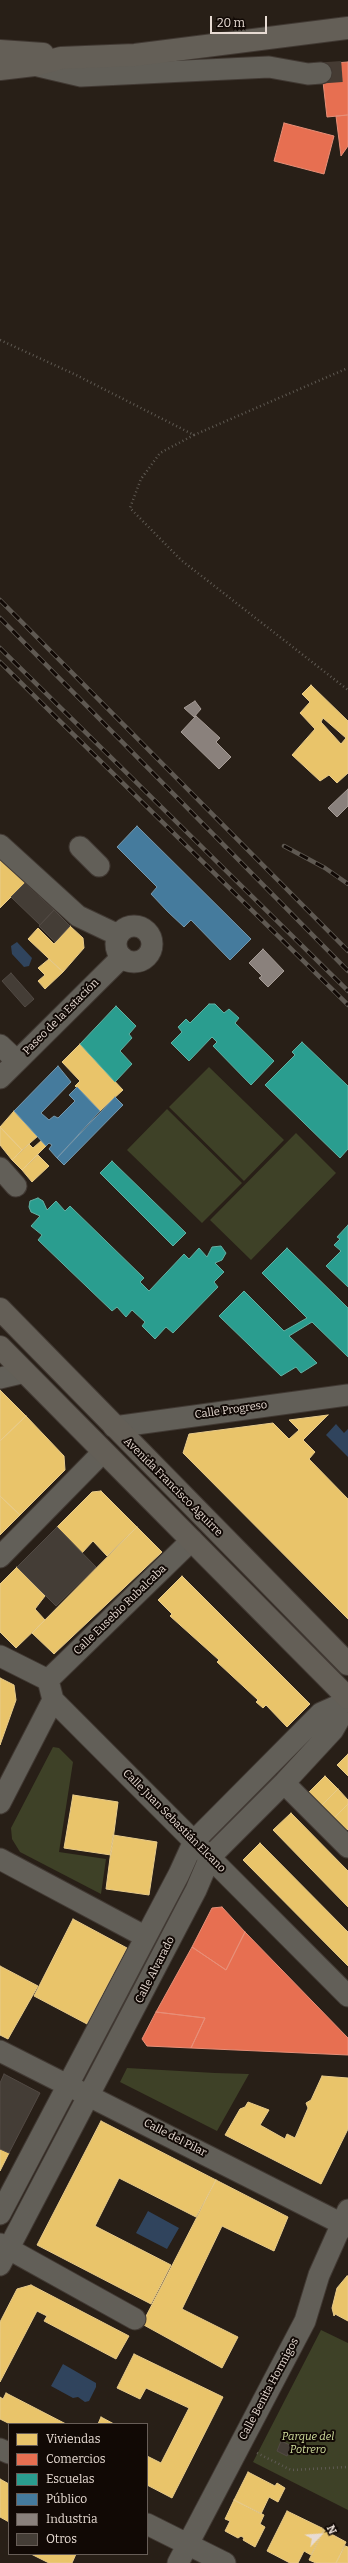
<!DOCTYPE html>
<meta charset="utf-8">
<style>
body{margin:0}
#map{position:relative;width:348px;height:2563px;overflow:hidden;background:#281f17;font-family:Bitter,serif}
canvas{display:block}
.legend{position:absolute;left:8px;top:2423px;width:140px;height:132px;box-sizing:border-box;background:#110905;border:1px solid #675d57;margin:0;padding:5px 7px;list-style:none;font-size:12px;color:#e7dbd3}
.legend li{display:flex;align-items:center;gap:8px;height:20px}
.legend b{width:20px;border:1px solid #675d57}
.north{position:absolute;left:300px;top:2515px;width:40px;height:40px;-webkit-text-stroke:3px #110905;paint-order:stroke;rotate:65deg;font-size:11px;font-weight:700;line-height:16px;text-align:center;color:#e7dbd3}
.north::after{content:'';display:block;margin:auto;width:14px;height:18px;background:#e7dbd3;clip-path:polygon(50% 0,100% 100%,50% 72%,0 100%)}
.scale{position:absolute;left:210px;top:16px;width:57px;height:18px;box-sizing:border-box;border:2px solid #e7dbd3;border-top:0;padding-left:5px;font-size:12px;line-height:14px;white-space:nowrap;color:#e7dbd3;-webkit-text-stroke:3px #110905;paint-order:stroke}
</style>
<div id="map">
<canvas width="348" height="2563"></canvas>
<ul class="legend">
<li><b style="height:11px;background:#e9c46a"></b>Viviendas</li>
<li><b style="height:11px;background:#e76f51"></b>Comercios</li>
<li><b style="height:11px;background:#2a9d8f"></b>Escuelas</li>
<li><b style="height:11px;background:#457b9d"></b>Público</li>
<li><b style="height:11px;background:#8a817c"></b>Industria</li>
<li><b style="height:11px;background:#443d36"></b>Otros</li>
</ul>
<div class="north">N</div>
<div class="scale">20 m</div>
</div>
<script>
const c = document.querySelector('canvas').getContext('2d');
c.lineJoin = 'round';
function fillPath(path, color) { c.fillStyle = color; c.fill(path, 'evenodd'); }
const poly = rows => new Path2D(rows.map(r => 'M' + r).join(''));
function stroke(path, color, width, dash) { c.strokeStyle = color; c.lineWidth = width; c.lineCap = dash ? 'butt' : 'round'; c.setLineDash(dash || []); c.stroke(path); }
function drawText(font, color, halo, rows, align = 'center') {
  c.font = font + ' Bitter,serif'; c.lineWidth = 4; c.setLineDash([]); c.textBaseline = 'middle'; c.strokeStyle = halo; c.fillStyle = color; for (const [text, x, y, turn = 0] of rows) {
    c.save(); c.translate(x, y); c.rotate((+turn || 0) * Math.PI / 180); c.textAlign = isNaN(turn) ? turn : align; if (halo) c.strokeText(text, 0, 0); c.fillText(text, 0, 0); c.restore();
  }
}
fillPath(poly([
 [209,1067,284,1140,244,1181,169,1107],
 [167,1109,242,1183,202,1223,127,1150],
 [296,1133,336,1173,251,1260,210,1220],
 [53,1747,59,1748,73,1762,59,1852,106,1859,101,1894,20,1852,12,1839,11,1828],
 [127,2068,215,2073,249,2074,217,2131,120,2082],
 [321,2330,348,2343,348,2510,253,2462]
]), '#3e4127');
fillPath(poly([
 [17,942,32,958,29,966,24,967,12,954,11,946],
 [336,1424,344,1433,348,1429,348,1457,326,1435],
 [148,2211,179,2228,167,2249,136,2233],
 [63,2364,96,2383,96,2387,89,2401,85,2402,78,2397,73,2398,51,2386]
]), '#30445d');
const homes = poly([
 [311,685,348,721,348,773,337,783,329,775,320,781,292,755,315,729,300,713,310,702,302,694,311,685],
 [323,718,346,738,341,744,321,722,323,718],
 [0,860,25,883,0,908,0,860],
 [70,926,83,938,84,948,63,972,28,939,38,928,54,944,70,926],
 [49,959,63,972,45,989,38,981,45,975,38,968,49,959],
 [80,1044,123,1090,100,1111,75,1086,80,1081,62,1062,80,1044],
 [14,1111,38,1136,22,1150,0,1127,14,1111],
 [0,1127,22,1150,12,1160,0,1145,0,1127],
 [42,1140,46,1146,22,1170,12,1160,29,1144,33,1148,42,1140],
 [38,1155,49,1166,32,1182,22,1170,38,1155],
 [0,1390,26,1416,0,1441,0,1390],
 [328,1415,303,1440,315,1452,309,1459,348,1499,348,1619,183,1453,189,1434,273,1423,289,1439,299,1430,289,1420,328,1415],
 [26,1416,64,1456,65,1470,20,1515,0,1496,0,1441,26,1416],
 [101,1491,137,1527,107,1556,93,1541,82,1553,57,1527,92,1492,101,1491],
 [0,1496,20,1515,0,1535,0,1496],
 [137,1527,162,1552,54,1654,32,1633,137,1527],
 [17,1567,45,1596,35,1609,45,1620,16,1648,0,1632,0,1584,17,1567],
 [182,1576,310,1704,287,1727,266,1705,263,1708,256,1702,258,1700,217,1662,219,1660,170,1616,172,1614,158,1600,182,1576],
 [0,1678,14,1685,16,1700,0,1745,0,1678],
 [348,1754,348,1776,337,1765,348,1754],
 [325,1776,338,1789,320,1807,307,1794,325,1776],
 [338,1789,348,1800,348,1804,332,1820,320,1807,338,1789],
 [73,1795,118,1802,111,1855,64,1848,73,1795],
 [348,1804,348,1829,345,1832,332,1820,348,1804],
 [291,1813,348,1871,348,1907,273,1830,291,1813],
 [113,1835,157,1842,149,1895,106,1889,113,1835],
 [260,1843,348,1932,348,1966,243,1860,260,1843],
 [73,1919,127,1948,87,2024,34,1996,73,1919],
 [0,1966,38,1986,8,2039,0,2035,0,1966],
 [322,2076,348,2078,348,2129,321,2184,225,2135,240,2109,245,2107,248,2102,269,2110,260,2125,285,2139,287,2134,295,2138,308,2108,306,2103,311,2100,322,2076],
 [101,2121,216,2180,196,2217,119,2178,95,2226,171,2265,151,2304,37,2245,101,2121],
 [0,2149,9,2153,0,2171,0,2149],
 [216,2180,288,2217,274,2251,222,2226,182,2309,238,2337,222,2368,142,2324,216,2180],
 [347,2276,348,2276,348,2321,335,2314,334,2316,332,2308,337,2288,347,2276],
 [31,2285,129,2336,116,2359,44,2321,47,2316,37,2311,0,2382,0,2322,17,2289,31,2285],
 [134,2354,223,2397,172,2498,147,2485,147,2456,161,2463,189,2408,146,2388,140,2399,117,2388,134,2354],
 [6,2393,66,2424,10,2424,0,2419,0,2397,3,2399,6,2393],
 [101,2417,114,2424,98,2424,101,2417],
 [248,2472,275,2486,277,2483,285,2488,278,2502,269,2497,261,2514,234,2500,248,2472],
 [0,2479,9,2484,9,2522,0,2517,0,2479],
 [234,2500,264,2515,260,2524,265,2527,255,2547,243,2540,244,2538,241,2536,238,2538,225,2531,230,2521,225,2519,234,2500],
 [287,2511,324,2529,311,2555,304,2551,298,2563,290,2563,267,2551,287,2511],
 [324,2530,346,2542,336,2563,316,2563,309,2560,324,2530],
 [345,2546,348,2547,348,2563,336,2563,345,2546],
 [31,2554,76,2554,72,2563,49,2563,31,2554]
]);
fillPath(homes, '#e9c46a');
stroke(homes, '#e8cb8a', 1);
const shops = poly([
 [348,62,348,115,327,117,321,64,348,62],
 [348,115,348,146,341,156,336,116,348,115],
 [284,123,334,136,324,174,274,161,284,123],
 [222,1907,245,1932,226,1970,192,1947,212,1908,222,1907],
 [245,1932,348,2038,348,2055,191,2048,205,2018,156,2012,192,1947,226,1970,245,1932],
 [156,2012,205,2018,191,2048,147,2046,142,2039,156,2012]
]);
fillPath(shops, '#e76f51');
stroke(shops, '#e78f78', 1);
const schools = poly([
 [209,1004,215,1004,224,1013,229,1009,239,1018,235,1023,274,1061,251,1085,213,1046,217,1042,212,1037,189,1061,171,1043,182,1032,178,1027,186,1019,190,1023,209,1004],
 [116,1006,136,1026,129,1034,132,1038,120,1051,132,1064,115,1082,80,1044,116,1006],
 [302,1042,348,1086,348,1149,340,1158,265,1085,295,1055,292,1052,302,1042],
 [112,1161,186,1233,173,1246,100,1173,112,1161],
 [38,1198,43,1201,47,1210,56,1201,65,1211,70,1206,144,1278,140,1282,149,1291,184,1254,189,1259,199,1248,207,1257,212,1247,221,1246,226,1253,222,1260,215,1263,224,1272,214,1282,218,1287,173,1333,166,1327,155,1339,142,1326,145,1322,132,1310,126,1317,117,1307,112,1311,38,1240,42,1235,31,1226,40,1216,31,1212,29,1207,30,1201,38,1198],
 [348,1225,348,1287,326,1266,341,1251,334,1245,340,1239,337,1237,348,1225],
 [287,1248,348,1308,348,1357,312,1322,289,1336,317,1363,301,1373,296,1367,281,1376,219,1316,244,1291,284,1331,307,1318,262,1273,287,1248]
]);
fillPath(schools, '#2a9d8f');
stroke(schools, '#63b0a3', 1);
const public = poly([
 [137,826,251,939,230,960,191,920,184,927,168,912,151,894,157,887,117,847,137,826],
 [58,1066,71,1082,41,1113,49,1120,54,1116,58,1118,75,1101,69,1095,77,1087,100,1111,57,1158,49,1149,52,1145,49,1143,46,1146,14,1111,58,1066],
 [115,1097,123,1105,64,1165,57,1158,115,1097]
]);
fillPath(public, '#457b9d');
stroke(public, '#7698ad', 1);
const industry = poly([
 [195,701,201,709,194,717,184,708,195,701],
 [196,716,220,738,216,742,231,757,219,769,181,732,196,716],
 [348,789,348,806,337,817,328,808,348,789],
 [263,949,284,971,268,987,259,978,262,976,249,963,263,949]
]);
fillPath(industry, '#8a817c');
stroke(industry, '#a69c96', 1);
const building = poly([
 [25,883,54,910,40,925,11,897,25,883],
 [54,910,70,926,55,942,39,926,54,910],
 [11,973,34,999,25,1007,2,981,11,973],
 [57,1527,96,1567,56,1606,17,1567,57,1527],
 [4,2074,40,2093,9,2153,0,2149,0,2083,4,2074],
 [281,2441,292,2446,287,2456,277,2451,281,2441]
]);
fillPath(building, '#443d36');
stroke(building, '#524a44', 1);
stroke(poly([
 [321,73,348,71]
]), '#453b33', 21, [21, 10]);
const minor = poly([
 [34,65,81,76,269,67,308,74,321,73],
 [0,845,78,916,118,935],
 [80,847,99,866],
 '116 944a18 18 0 1 1 36 0a18 18 0 1 1-36 0Z',
 [0,1045,17,1061],
 [0,1078,122,957],
 [0,1168,16,1186],
 [0,1378,25,1372],
 [114,1427,348,1395],
 [0,1557,103,1452],
 [0,1656,48,1680,53,1700,348,1996],
 [48,1680,192,1540],
 [284,1783,348,1847],
 [0,1803,53,1700],
 [0,1859,146,1937],
 [0,2051,348,2227],
 [0,2214,179,1874,194,1841,321,1713,348,1701],
 [0,2244,135,2319],
 [0,2265,196,1890,210,1857,284,1783,333,1730,348,1704],
 [0,2449,9,2453],
 [147,2524,225,2563],
 [178,2563,305,2321,319,2275,348,2210]
]);
const major = poly([
 [0,51,43,54],
 [0,69,34,65,61,58,135,55,348,28],
 [0,1309,348,1664],
 [0,1347,348,1698]
]);
stroke(minor, '#413933', 23);
stroke(major, '#413933', 24);
stroke(poly([
 [0,340,74,374,194,435,348,368],
 [194,435,160,453,141,479,130,508,181,560,348,690],
 [257,2453,291,2470,348,2467]
]), '#5f5a53', 2.5, [1, 3]);
stroke(minor, '#625f58', 21);
stroke(major, '#645f57', 22);
const rail = poly([
 [0,600,348,951],
 [0,618,348,971],
 [0,648,348,991],
 [0,662,348,1005],
 [284,846,325,868,348,884]
]);
stroke(rail, '#5f5952', 4.5);
stroke(rail, '#110905', 3, [9]);
drawText('11px', '#e7dbd3', '#110905', [
 ["Paseo de la Estación",61,1017,-45],
 ["Calle Progreso",231,1410,-8],
 ["Avenida Francisco Aguirre",173,1487,45],
 ["Calle Eusebio Rubalcaba",120,1610,-44],
 ["Calle Juan Sebastián Elcano",174,1821,45],
 ["Calle Alvarado",155,1970,-63],
 ["Calle del Pilar",175,2138,27],
 ["Calle Benita Hormigos",269,2389,-62]
]);
drawText('italic 11px', '#d1de9d', '#110905', [
 ["Parque del",308,2437],
 ["Potrero",308,2450]
]);
</script>
